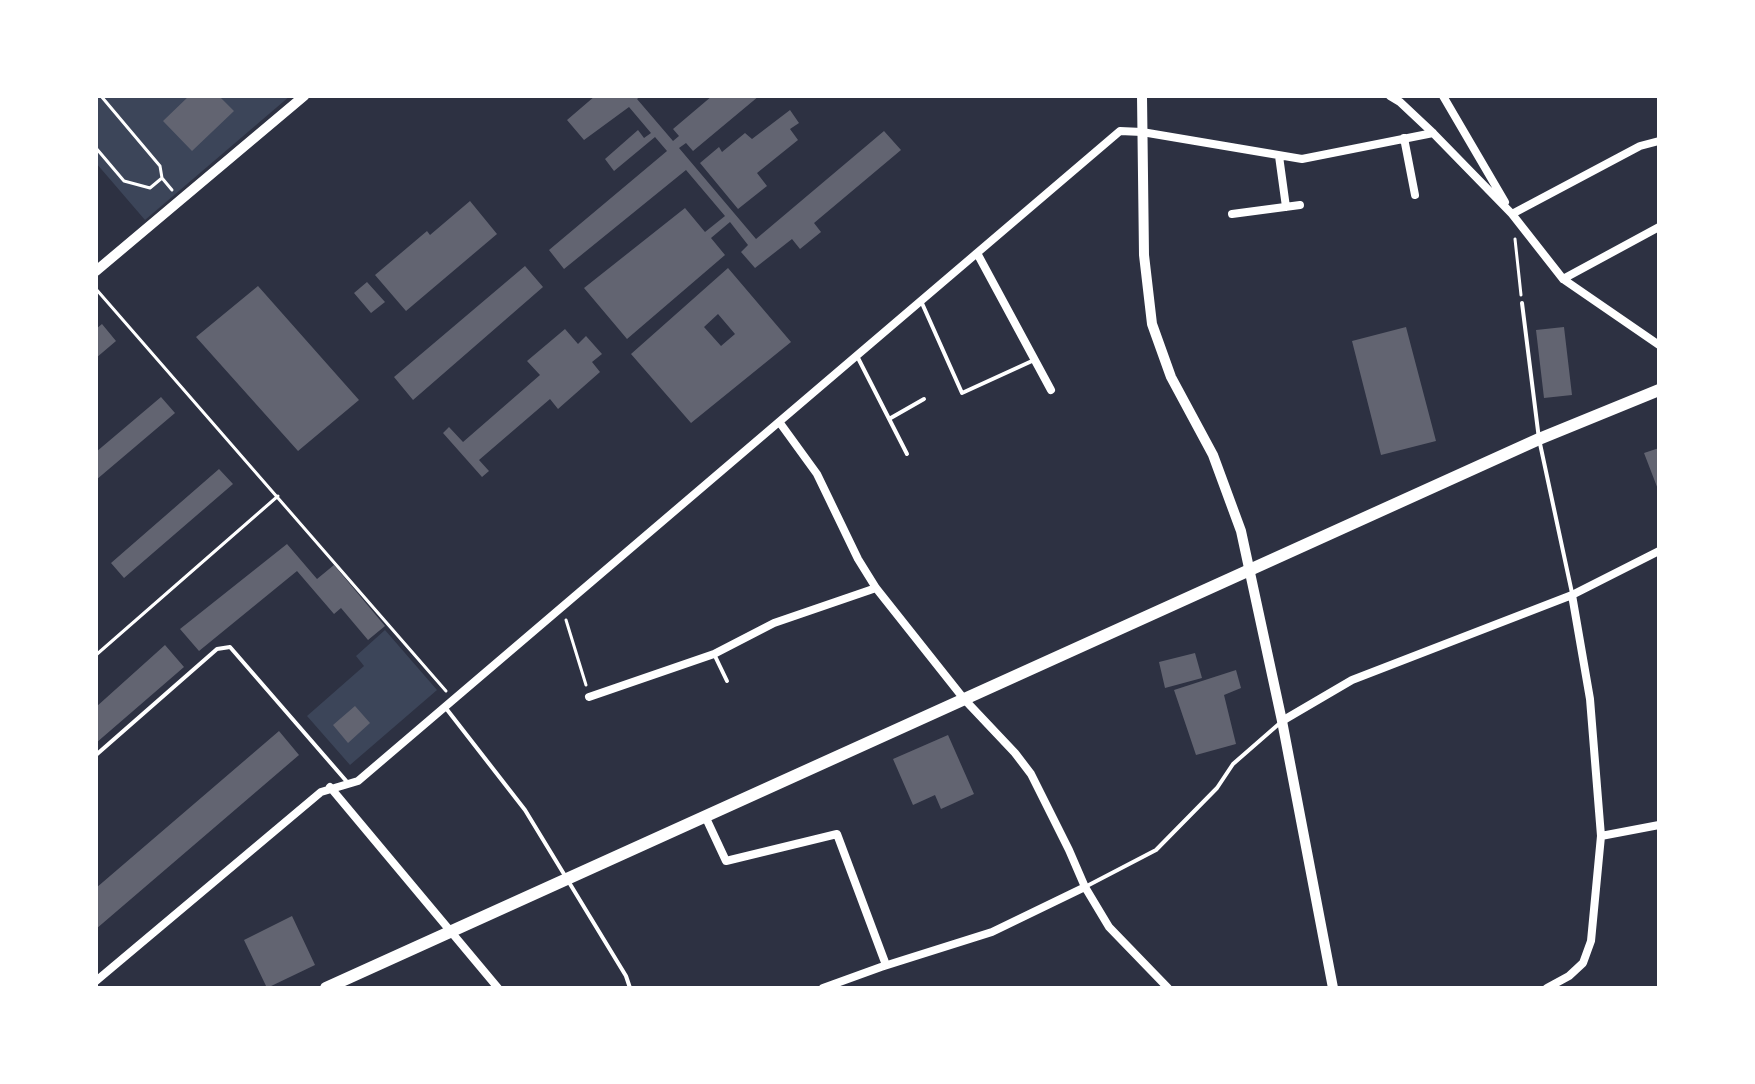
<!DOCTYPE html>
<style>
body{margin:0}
#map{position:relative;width:1755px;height:1084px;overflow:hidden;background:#2d3142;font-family:Figtree,sans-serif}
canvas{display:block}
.frame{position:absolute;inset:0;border:98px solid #fff;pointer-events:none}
</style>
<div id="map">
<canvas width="1755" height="1084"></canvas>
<div class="frame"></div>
</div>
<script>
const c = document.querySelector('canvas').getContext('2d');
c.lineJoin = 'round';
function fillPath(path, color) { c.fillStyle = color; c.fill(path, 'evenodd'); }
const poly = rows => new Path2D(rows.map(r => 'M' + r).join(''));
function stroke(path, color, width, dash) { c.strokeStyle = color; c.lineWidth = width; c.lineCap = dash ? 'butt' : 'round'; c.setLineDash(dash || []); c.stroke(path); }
fillPath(poly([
 [96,96,290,96,145,220,96,163],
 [385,630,437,690,350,765,307,716,364,666,356,656]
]), '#3c4559');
fillPath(poly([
 [189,96,219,96,234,111,192,151,163,121],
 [595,96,641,96,637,99,673,141,679,136,673,129,712,96,759,96,693,151,686,143,679,148,756,239,884,131,901,150,814,223,821,232,800,249,792,239,755,268,741,252,748,245,730,222,711,238,725,255,627,339,584,288,685,208,705,232,725,216,686,170,564,269,549,250,667,151,655,137,614,171,605,159,638,130,644,138,651,133,629,107,584,140,567,120],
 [790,110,799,123,790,129,798,140,757,173,767,186,738,209,700,163,719,147,722,152,745,133,752,139],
 [470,201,497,234,406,311,375,275,427,231,430,235],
 [525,266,543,287,413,400,394,377],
 [728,268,791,342,691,423,631,354],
 [718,314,735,334,721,346,704,327],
 [367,282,385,302,371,313,354,293],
 [258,286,359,400,298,451,196,337],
 [102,324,116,341,96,358,96,329],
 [1406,327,1436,441,1381,455,1352,341],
 [1564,327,1572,395,1544,398,1536,330],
 [565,329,578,344,586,336,602,354,592,362,600,372,558,409,550,399,479,460,489,471,482,477,443,433,449,427,463,442,540,375,527,361],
 [161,397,175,413,96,480,96,452],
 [1659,448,1659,492,1644,453],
 [219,469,233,484,124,578,111,563],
 [287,544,317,579,334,565,385,626,368,640,341,608,334,614,297,571,199,651,180,629],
 [165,645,184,667,96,743,96,707],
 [1195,653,1202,678,1165,688,1159,662],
 [1236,670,1241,688,1224,695,1236,744,1196,755,1174,690],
 [355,706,370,723,348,743,333,725],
 [279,731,299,755,96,929,96,888],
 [948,735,974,794,941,809,935,795,913,805,893,759],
 [292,916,315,965,267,988,244,940]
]), '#626471');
stroke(poly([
 [96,148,124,181,150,188,162,178,160,166,101,96],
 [162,178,172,190],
 [1515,239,1521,295],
 [96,289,446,691],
 [566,620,586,685],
 [96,655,278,496]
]), '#fff', 3);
stroke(poly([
 [921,301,962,393,1032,361],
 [1522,303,1539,439,1572,593],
 [857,356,907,454],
 [889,419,924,399],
 [714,654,727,681],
 [445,707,525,810,626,976,630,988],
 [96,755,217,649,230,647,348,783],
 [1085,887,1156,850,1217,788,1233,764,1280,723]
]), '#fff', 4);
stroke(poly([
 [1390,96,1400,102,1433,133,1512,214,1563,279,1659,345],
 [1443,96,1505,202],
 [1404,138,1415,195],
 [1279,156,1286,207],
 [1232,214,1300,205],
 [1512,214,1640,146,1659,141],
 [977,253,1051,390],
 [1563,279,1659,227],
 [780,423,817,474,858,559,876,588,964,699,1015,753,1031,774,1069,850,1085,887,1109,927,1168,988],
 [589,697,714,654,774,623,876,588],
 [1282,721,1352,680,1572,595,1659,551],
 [330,787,498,988],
 [705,816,726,861,837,834,886,965],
 [1601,836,1659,825],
 [96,981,321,792,358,781,1120,131,1142,132,1302,159,1433,133],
 [823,988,881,967,992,932,1085,887],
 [1547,988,1569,976,1583,963,1591,941,1601,836,1590,699,1572,595]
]), '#fff', 8);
stroke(poly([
 [1142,96,1144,255,1152,324,1171,377,1213,455,1241,531,1282,721,1333,988],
 [96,271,304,96]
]), '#fff', 10);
stroke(poly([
 [326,988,1539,439,1659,390]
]), '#fff', 12);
</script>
